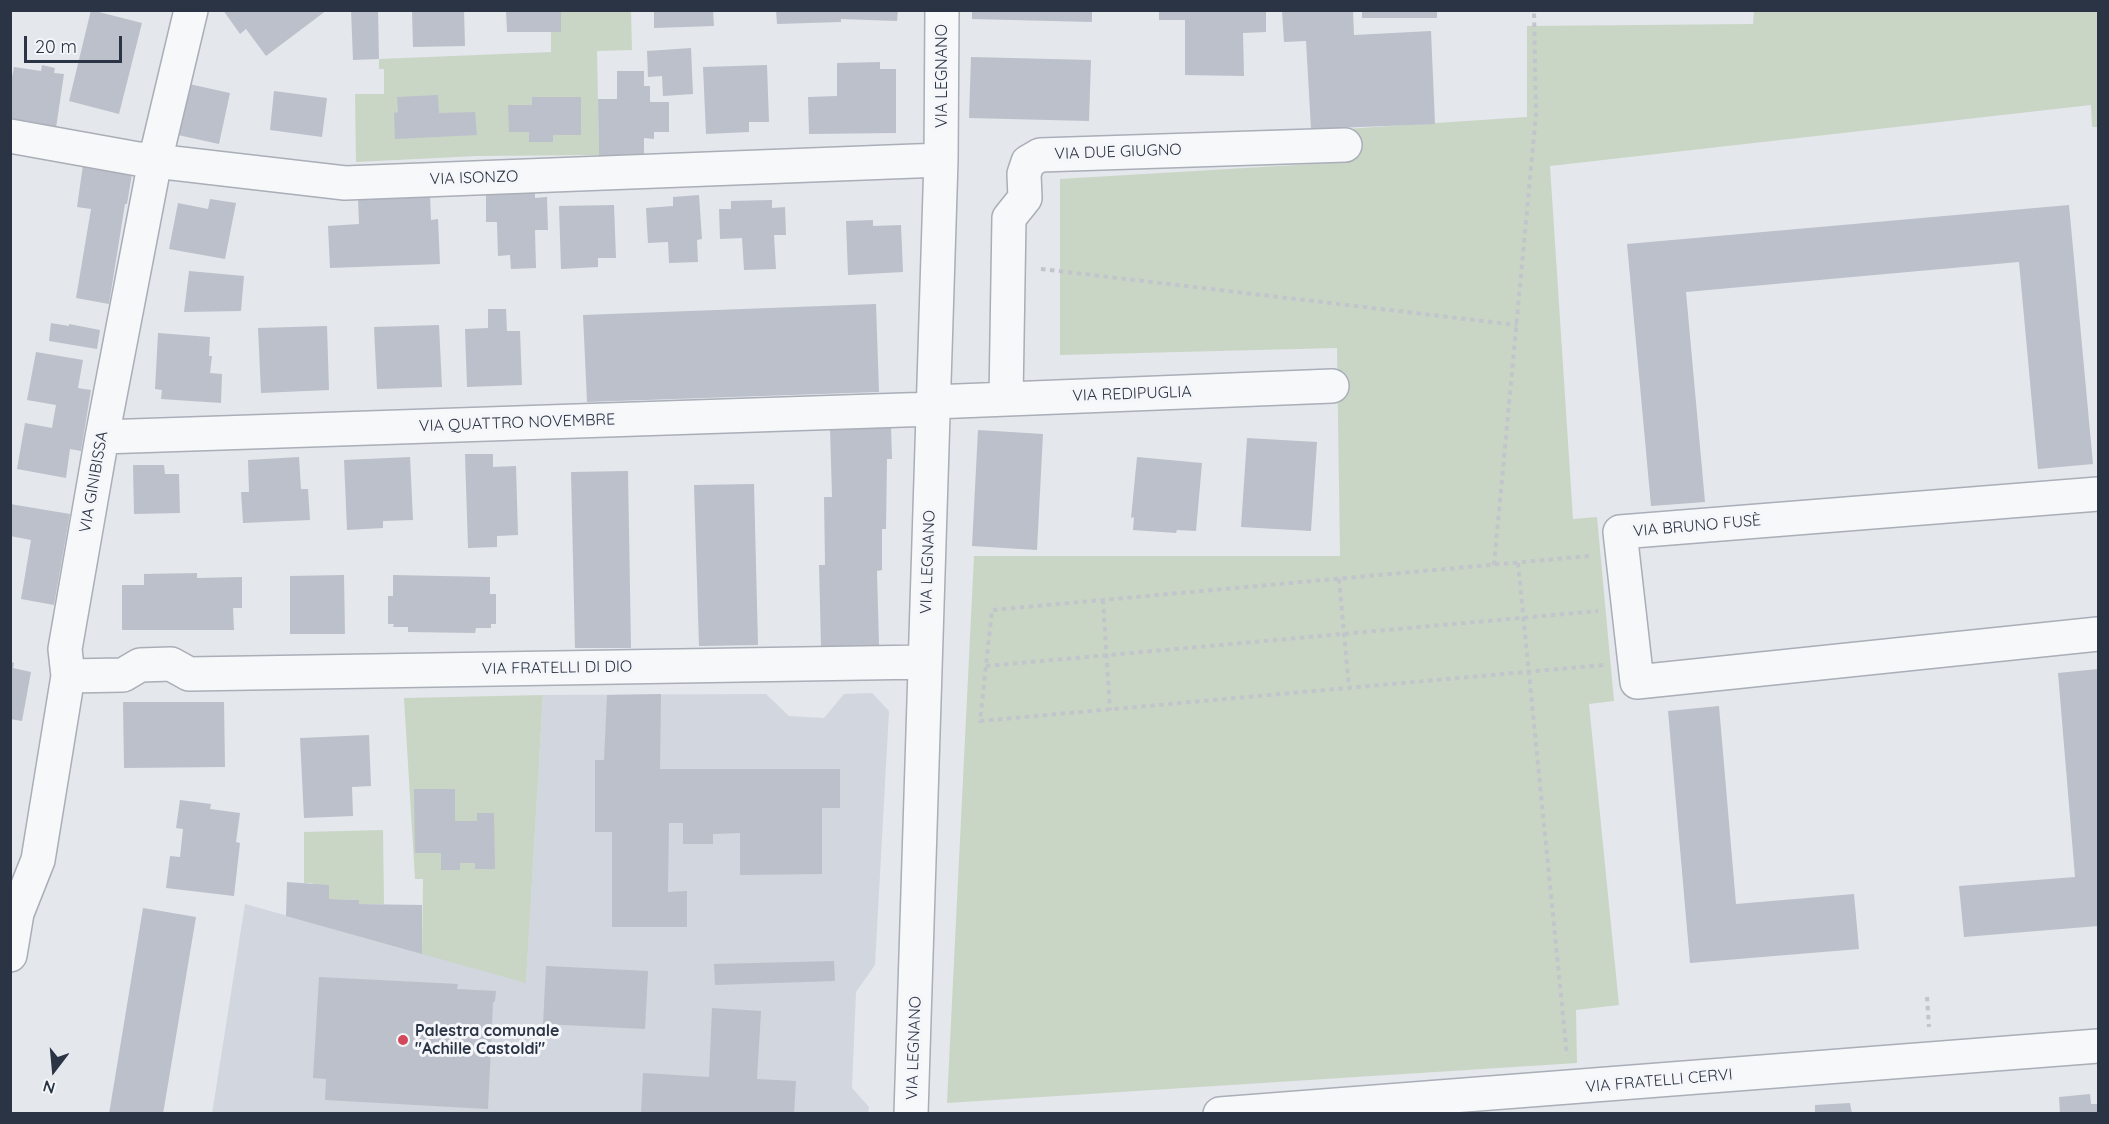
<!DOCTYPE html>
<meta charset="utf-8">
<style>
body{margin:0}
#map{position:relative;width:2109px;height:1124px;overflow:hidden;background:#e4e7ec;font-family:Quicksand,sans-serif}
canvas{display:block}
.frame{position:absolute;inset:0;border:12px solid #2b3445;pointer-events:none}
.north{position:absolute;left:24px;top:1040px;width:60px;height:60px;-webkit-text-stroke:4px #f4f6f9;paint-order:stroke;rotate:196deg;font-size:16px;font-weight:700;line-height:24px;text-align:center;color:#2b3445}
.north::after{content:'';display:block;margin:auto;width:21px;height:27px;background:#2b3445;clip-path:polygon(50% 0,100% 100%,50% 72%,0 100%)}
.scale{position:absolute;left:24px;top:36px;width:98px;height:27px;box-sizing:border-box;border:3px solid #2b3445;border-top:0;padding-left:8px;font-size:18px;line-height:21px;white-space:nowrap;color:#2b3445;-webkit-text-stroke:4px #f4f6f9;paint-order:stroke}
</style>
<div id="map">
<canvas width="2109" height="1124"></canvas>
<div class="frame"></div>
<div class="north">N</div>
<div class="scale">20 m</div>
</div>
<script>
const c = document.querySelector('canvas').getContext('2d');
c.lineJoin = 'round';
function fillPath(path, color) { c.fillStyle = color; c.fill(path, 'evenodd'); }
const poly = rows => new Path2D(rows.map(r => 'M' + r).join(''));
function stroke(path, color, width, dash) { c.strokeStyle = color; c.lineWidth = width; c.lineCap = dash ? 'butt' : 'round'; c.setLineDash(dash || []); c.stroke(path); }
function drawText(font, color, halo, rows, align = 'center') {
  c.font = font + ' Quicksand,sans-serif'; c.lineWidth = 6; c.setLineDash([]); c.textBaseline = 'middle'; c.strokeStyle = halo; c.fillStyle = color; for (const [text, x, y, turn = 0] of rows) {
    c.save(); c.translate(x, y); c.rotate((+turn || 0) * Math.PI / 180); c.textAlign = isNaN(turn) ? turn : align; if (halo) c.strokeText(text, 0, 0); c.fillText(text, 0, 0); c.restore();
  }
}
fillPath(poly([
 [872,693,889,711,875,965,856,992,852,1088,869,1107,868,1113,212,1114,245,904,526,982,543,695,766,694,789,716,824,718,844,694]
]), '#d2d6de');
fillPath(poly([
 [1754,10,2098,11,2098,127,2092,127,2091,105,1550,166,1573,519,1597,517,1614,701,1589,704,1619,1005,1576,1010,1577,1063,947,1103,974,556,1340,556,1337,348,1060,355,1060,179,1346,162,1345,129,1527,117,1527,26,1753,24],
 [561,11,631,11,632,50,597,51,599,155,477,156,356,162,355,94,384,94,384,69,379,69,379,59,551,52,551,31],
 [543,695,526,983,422,954,423,879,415,879,404,698],
 [383,830,384,904,359,904,359,900,329,899,312,883,304,883,304,832]
]), '#c9d6c5');
fillPath(poly([
 [91,10,142,23,119,114,69,101],
 [223,10,327,10,266,56,246,29,240,34],
 [351,10,378,10,379,59,353,60],
 [412,10,464,10,465,46,413,47],
 [506,10,561,10,561,32,507,32],
 [654,10,713,10,714,26,654,28],
 [776,10,898,10,897,21,841,19,841,22,777,24],
 [972,10,1092,10,1092,22,972,19],
 [1159,10,1266,10,1266,32,1243,33,1244,76,1185,75,1185,20,1159,20],
 [1353,10,1354,35,1431,31,1435,124,1311,129,1306,41,1284,42,1282,11],
 [1362,10,1437,10,1437,18,1362,18],
 [691,48,693,94,663,96,662,76,648,77,647,51],
 [971,57,1091,60,1089,121,969,118],
 [880,62,880,69,896,69,896,133,809,134,808,97,837,96,837,63],
 [42,65,55,68,54,73,64,74,56,128,10,121,10,88,14,67,41,71],
 [767,65,769,122,749,122,749,132,706,134,703,67],
 [617,71,644,71,644,86,650,86,650,102,669,102,669,132,654,132,654,139,644,138,644,158,599,158,598,99,617,99],
 [189,84,230,93,219,144,178,135],
 [274,91,327,98,322,137,270,130],
 [438,95,439,113,475,112,477,135,395,139,394,113,398,112,397,97],
 [532,97,581,97,581,135,553,135,553,142,529,142,529,132,509,132,508,105,532,105],
 [83,165,132,174,127,204,125,204,109,304,76,298,91,209,77,207],
 [535,193,535,198,547,197,548,230,535,230,536,268,511,269,510,255,498,256,497,222,486,222,486,194],
 [430,194,431,220,438,219,440,264,330,268,328,226,359,224,358,197],
 [699,195,702,239,697,240,698,262,669,263,668,242,648,243,646,208,673,206,673,197],
 [210,199,236,203,225,259,169,249,178,203,208,209],
 [772,200,772,208,785,207,786,235,774,235,776,269,744,270,742,238,720,239,719,209,731,209,731,201],
 [614,205,616,258,598,258,598,267,561,269,559,206],
 [2069,205,2093,464,2038,469,2019,262,1686,292,1705,502,1651,506,1627,244],
 [873,220,873,226,901,225,903,272,848,275,846,221],
 [189,271,244,276,241,311,184,312],
 [876,304,879,392,587,402,583,315],
 [488,309,506,309,507,331,520,331,522,385,467,387,465,329,488,328],
 [51,323,69,326,69,324,100,330,97,349,49,341],
 [439,325,442,387,377,389,374,327],
 [327,326,329,390,261,393,258,328],
 [158,333,210,337,209,356,212,356,210,373,222,374,221,403,161,399,162,390,155,389],
 [36,352,83,360,78,388,91,390,81,451,70,449,66,478,17,469,25,423,52,428,56,405,27,400],
 [891,426,892,459,887,459,886,529,882,529,882,570,877,571,879,645,821,647,819,565,825,565,824,497,832,497,830,427],
 [978,430,1043,434,1037,550,972,546],
 [1247,438,1317,442,1311,531,1241,527],
 [465,454,493,454,493,467,516,466,518,535,497,536,497,547,468,548],
 [299,457,301,489,308,489,310,520,243,523,241,492,249,492,248,460],
 [410,457,413,520,383,521,383,528,347,530,344,460],
 [1137,457,1202,463,1196,531,1177,530,1176,533,1133,530,1134,517,1131,518],
 [133,465,164,465,165,474,179,474,180,513,134,514],
 [628,471,631,648,575,648,571,472],
 [754,484,758,645,699,646,694,485],
 [10,504,70,514,54,605,21,599,31,540,10,536],
 [197,573,197,578,242,577,242,608,233,608,234,630,122,630,122,585,144,585,144,574],
 [344,575,345,634,290,634,290,576],
 [393,575,490,577,490,594,496,594,496,624,491,624,491,628,476,628,475,633,408,632,408,627,393,627,394,624,388,624,388,596,393,596],
 [10,662,14,663,13,668,31,672,22,721,10,719],
 [2098,669,2098,926,1964,937,1959,886,2075,877,2058,673],
 [661,694,660,769,840,769,840,808,822,808,822,874,740,875,740,833,713,834,713,844,683,844,683,823,669,823,668,892,687,891,687,927,612,927,612,832,595,832,595,760,604,760,607,695],
 [123,702,224,702,225,767,124,768],
 [1719,706,1736,904,1854,894,1859,949,1690,963,1668,711],
 [369,735,371,786,352,787,353,816,304,818,300,738],
 [414,789,455,789,455,821,477,821,477,813,494,813,495,869,475,869,475,863,460,863,460,870,441,870,441,853,415,853],
 [180,800,211,804,210,809,240,813,236,842,240,843,234,896,166,888,170,856,180,857,183,829,176,828],
 [287,882,329,885,329,899,359,900,359,904,422,905,422,954,286,916],
 [143,908,196,917,163,1114,109,1114],
 [834,961,835,981,715,985,714,964],
 [546,966,648,971,645,1029,543,1024],
 [319,977,458,984,457,989,496,991,495,1001,493,1003,488,1109,325,1100,326,1079,313,1078],
 [712,1008,761,1011,757,1079,796,1081,794,1114,641,1114,643,1073,709,1077],
 [2090,1094,2091,1104,2098,1104,2098,1114,2060,1114,2059,1097],
 [1850,1103,1852,1114,1815,1114,1815,1105]
]), '#bbc0ca');
const street = poly([
 [10,136,138,159,345,183,941,160],
 [1006,399,1009,218,1025,198,1024,174,1028,162,1040,155,1345,145],
 [933,402,1332,386],
 [102,437,933,409],
 [2098,494,1620,532,1637,682,2098,634],
 [68,676,123,675,140,665,171,664,189,674,924,662],
 [10,955,17,913,38,860,68,676,65,649,102,437,155,161,191,10],
 [911,1114,941,160,942,10],
 [1220,1114,2098,1046]
]);
stroke(street, '#a9aeb7', 36);
stroke(poly([
 [1041,269,1517,325],
 [1589,556,992,610,980,721,1603,665],
 [1518,563,1567,1056],
 [1494,565,1536,114,1534,10],
 [1339,579,1349,688],
 [1103,600,1110,710],
 [986,666,1598,611],
 [1927,997,1929,1027]
]), '#c2c5cb', 4, [4.5, 4.5]);
stroke(street, '#f7f8fa', 33);
for (const [x, y, r, color] of [
 [403,1040,6,"#d1495b"]
]) { const dot = new Path2D(); dot.arc(x, y, r, 0, 2 * Math.PI); c.fillStyle = color; c.fill(dot); stroke(dot, '#f4f6f9', 2); }
drawText('16px', '#2b3445', '#f4f6f9', [
 ["VIA LEGNANO",942,76,-90],
 ["VIA DUE GIUGNO",1118,152,-2],
 ["VIA ISONZO",474,178,-2],
 ["VIA REDIPUGLIA",1132,394,-2],
 ["VIA QUATTRO NOVEMBRE",517,423,-2],
 ["VIA GINIBISSA",94,482,-80],
 ["VIA BRUNO FUSÈ",1697,526,-5],
 ["VIA LEGNANO",928,562,-88],
 ["VIA FRATELLI DI DIO",557,668,-1],
 ["VIA LEGNANO",914,1048,-88],
 ["VIA FRATELLI CERVI",1659,1081,-5]
]);
drawText('bold 16px', '#2b3445', '#f4f6f9', [
 ["Palestra comunale",415,1031],
 ["\"Achille Castoldi\"",415,1049]
], 'left');
</script>
